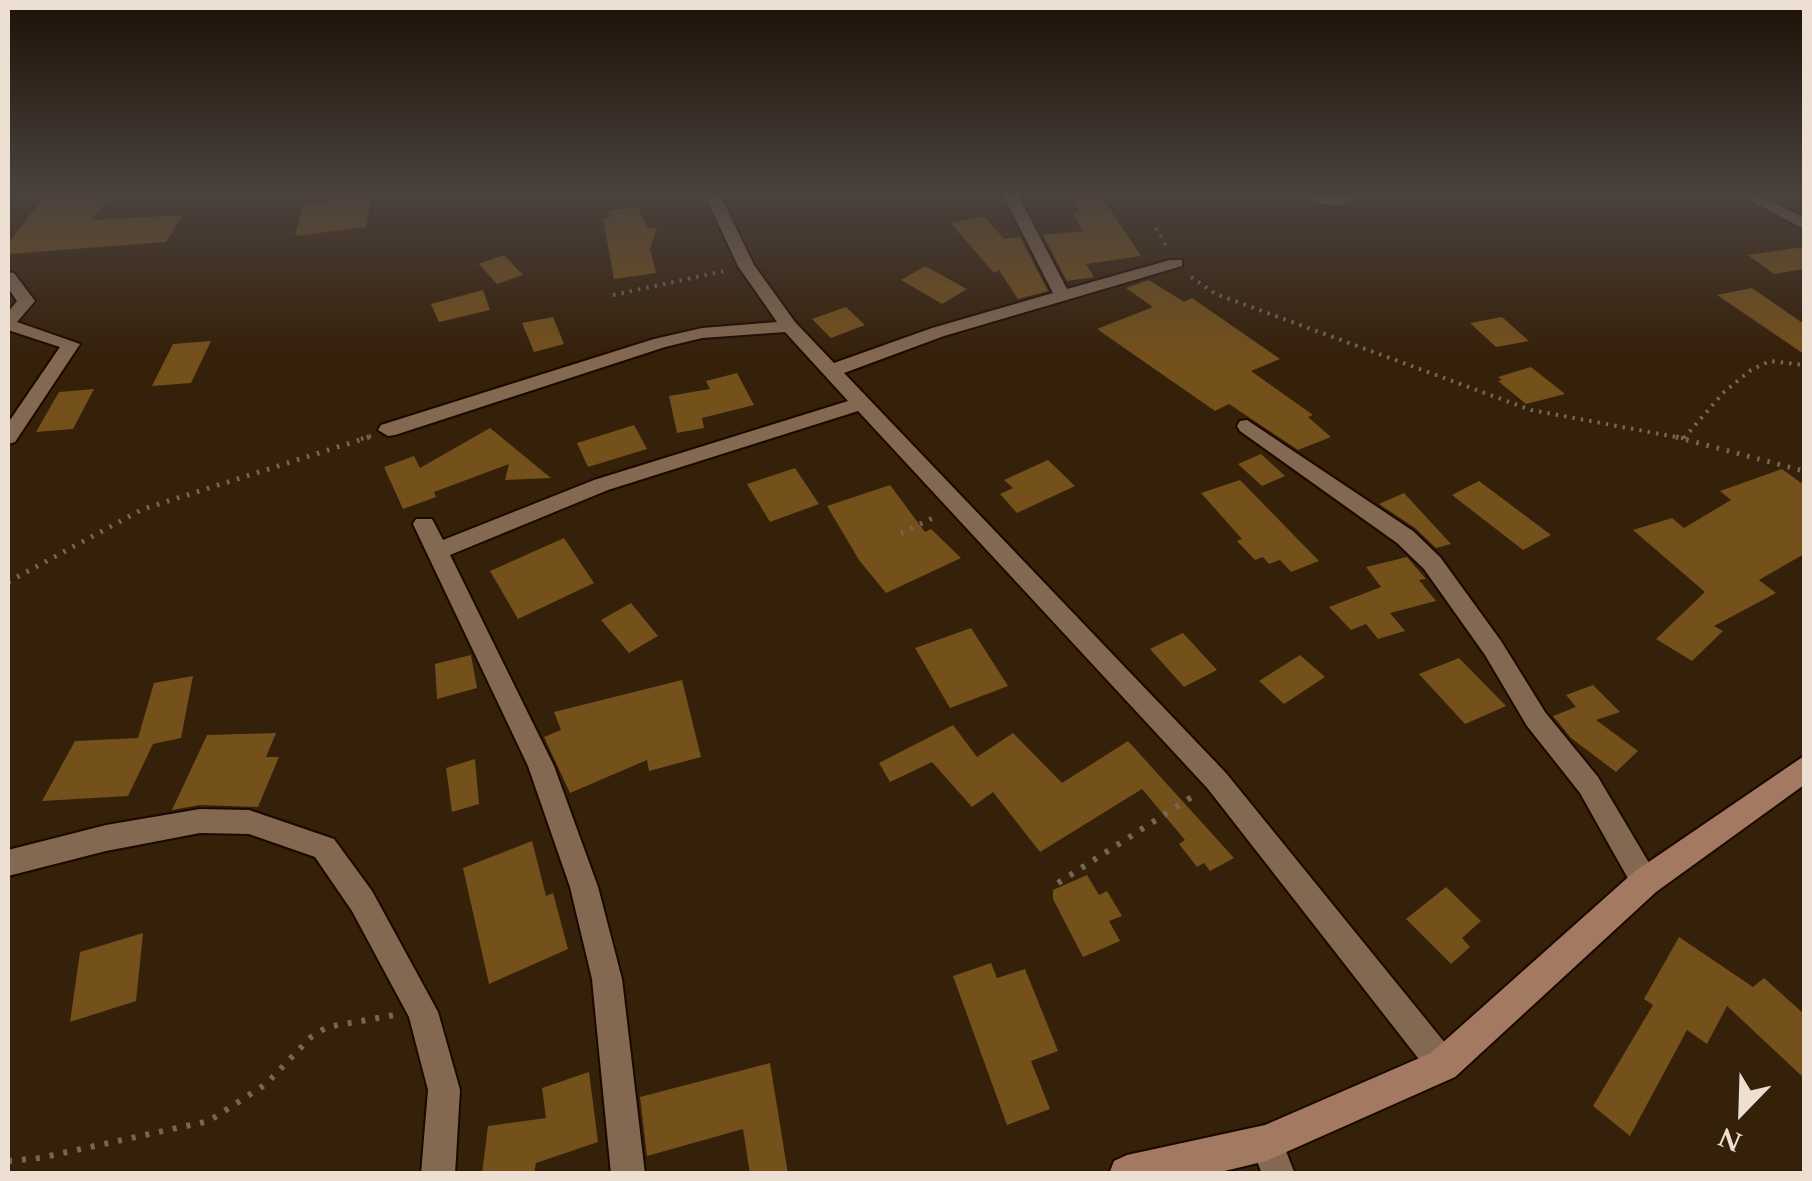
<!DOCTYPE html>
<style>
body{margin:0}
#map{position:relative;width:1812px;height:1181px;overflow:hidden;background:#35200a;font-family:Spectral,serif}
canvas{display:block}
.frame{position:absolute;inset:0;border:10px solid #eedfd3;pointer-events:none}
.north{position:absolute;left:1692px;top:1061px;width:100px;height:100px;-webkit-text-stroke:8px #35200a;paint-order:stroke;rotate:203deg;font-size:28px;font-weight:700;line-height:40px;text-align:center;color:#eedfd3}
.north::after{content:'';display:block;margin:auto;width:35px;height:45px;background:#eedfd3;clip-path:polygon(50% 0,100% 100%,50% 72%,0 100%)}
</style>
<div id="map">
<canvas width="1812" height="1181"></canvas>
<div class="frame"></div>
<div class="north">N</div>
</div>
<script>
const c = document.querySelector('canvas').getContext('2d');
c.lineJoin = 'round';
function fillPath(path, color) { c.fillStyle = color; c.fill(path, 'evenodd'); }
const poly = rows => new Path2D(rows.map(r => 'M' + r).join(''));
function stroke(path, color, width, dash) { c.strokeStyle = color; c.lineWidth = width; c.lineCap = dash ? 'butt' : 'round'; c.setLineDash(dash || []); c.stroke(path); }
fillPath(poly([
 [48,191,113,191,92,220,183,215,166,242,8,254,8,244],
 [1066,191,1098,191,1141,256,1086,264,1094,277,1067,281,1043,235,1083,231,1073,213,1080,212],
 [372,195,366,227,295,236,303,204],
 [637,206,648,228,657,228,650,249,656,273,614,279,603,218,610,217,608,211],
 [984,216,1004,239,1020,237,1048,291,1018,299,999,270,994,273,951,223],
 [1804,247,1804,269,1774,274,1748,255],
 [504,255,523,275,497,284,479,264],
 [925,266,967,289,942,304,901,280],
 [1149,280,1184,302,1192,298,1280,359,1251,371,1313,415,1308,417,1331,437,1298,450,1229,404,1215,411,1097,329,1153,307,1126,288],
 [1752,288,1804,324,1804,354,1717,295],
 [483,290,490,310,439,322,431,304],
 [846,307,865,325,831,338,812,319],
 [553,317,564,344,534,352,522,323],
 [1502,317,1529,341,1496,347,1470,323],
 [211,341,191,383,152,386,173,344],
 [1531,367,1565,394,1526,404,1498,381,1502,380,1498,377],
 [737,373,754,405,702,418,704,428,677,433,669,396,710,389,706,381],
 [94,389,73,429,36,432,59,392],
 [634,425,647,449,588,467,577,443],
 [490,428,551,478,505,480,509,464,434,492,436,497,403,509,384,467,414,456,420,468],
 [1261,454,1285,476,1262,486,1238,464],
 [1048,460,1075,486,1017,513,1000,494,1013,488,1004,480],
 [795,468,819,504,770,522,747,484],
 [1782,469,1804,485,1804,554,1759,580,1776,593,1714,626,1723,631,1692,661,1656,639,1705,592,1633,530,1672,518,1684,528,1731,500,1720,491],
 [1240,480,1319,561,1291,572,1280,560,1269,564,1263,557,1255,560,1237,541,1242,539,1201,493],
 [1479,481,1551,535,1523,550,1452,495],
 [890,485,925,532,931,529,961,558,886,593,859,560,827,506],
 [1404,493,1451,544,1436,548,1415,528,1379,504],
 [564,538,594,583,518,619,490,571],
 [1407,557,1426,579,1419,580,1436,601,1390,613,1405,631,1378,639,1366,624,1351,630,1329,607,1381,587,1366,567],
 [631,603,658,636,629,653,601,620],
 [971,628,1008,686,950,708,915,648],
 [1183,633,1217,670,1184,687,1150,649],
 [471,655,477,688,437,699,435,664],
 [1300,655,1325,677,1284,704,1259,681],
 [1459,658,1506,706,1465,724,1419,674],
 [193,676,181,738,153,744,128,796,42,801,75,741,138,738,154,683],
 [682,680,701,757,649,771,647,760,570,793,544,737,561,730,554,712],
 [1593,685,1620,712,1596,720,1638,751,1616,772,1571,738,1553,716,1576,707,1566,695],
 [953,725,977,757,1013,733,1062,783,1128,741,1234,858,1210,871,1204,863,1197,867,1179,844,1185,840,1142,789,1040,852,993,792,972,807,932,762,890,782,879,763],
 [276,733,266,757,279,757,258,807,200,805,172,810,207,735],
 [475,759,479,804,452,812,446,768],
 [532,841,546,896,553,893,568,949,489,984,463,868],
 [1087,875,1099,895,1107,891,1122,916,1109,921,1120,941,1083,957,1053,899,1053,890],
 [1446,887,1481,921,1462,938,1470,947,1451,964,1406,919],
 [143,933,136,1001,70,1022,80,952],
 [1679,937,1753,987,1764,978,1804,1014,1804,1078,1727,1006,1707,1044,1687,1030,1630,1136,1593,1106,1653,1005,1644,999],
 [991,963,997,978,1025,969,1058,1051,1031,1061,1050,1109,1007,1125,953,976],
 [770,1063,788,1174,750,1174,743,1129,647,1156,640,1097],
 [589,1072,598,1142,536,1163,534,1174,482,1174,488,1126,546,1118,542,1088]
]), '#74501b');
const street = poly([
 [8,191,16,191,16,192,8,197,8,191],
 [703,191,718,191,754,265,795,322,834,363,932,328,1053,293,1001,191,1016,191,1067,289,1170,260,1182,260,1182,266,944,336,844,373,1226,773,1454,1054,1459,1065,1454,1076,1443,1081,1432,1076,1208,789,858,411,608,490,450,555,554,766,598,887,622,979,645,1174,611,1174,592,979,570,887,528,766,413,524,416,519,432,519,443,540,594,480,848,401,785,332,702,338,665,347,395,435,388,436,378,430,381,425,654,339,702,328,777,322,738,266,703,191],
 [1285,191,1309,191,1326,196,1374,191,1340,206,1320,204,1285,191],
 [1732,191,1751,191,1804,218,1804,229,1732,191],
 [8,272,14,273,35,301,17,322,80,344,15,442,8,444,8,423,60,347,8,330,8,312,17,301,8,288,8,272],
 [1247,420,1413,531,1440,557,1501,641,1545,712,1598,777,1655,873,1659,882,1655,891,1645,895,1635,891,1580,793,1527,726,1485,655,1424,569,1397,543,1240,431,1237,426,1240,421,1247,420],
 [200,809,249,810,334,839,372,891,438,1012,460,1090,455,1174,421,1174,428,1090,409,1017,352,911,315,857,249,834,200,833,106,851,8,876,8,850,106,825,200,809],
 [1266,1127,1278,1131,1295,1174,1262,1174,1250,1143,1254,1131,1266,1127]
]);
const secondary = poly([
 [1804,756,1804,785,1656,892,1455,1077,1266,1161,1212,1174,1109,1174,1114,1161,1127,1155,1265,1125,1431,1053,1634,872,1804,756]
]);
stroke(street, '#1c0800', 4);
stroke(secondary, '#1c0800', 4);
stroke(poly([
 [1156,228,1168,249],
 [1191,277,1216,294,1531,410,1687,439],
 [613,295,724,271],
 [1684,438,1724,392,1751,370,1770,361,1804,365],
 [361,439,371,436]
]), '#786553', 4, [2.5, 6]);
stroke(poly([
 [1676,437,1804,471],
 [901,533,939,515],
 [8,582,143,509,369,437]
]), '#786553', 5, [2.5, 8]);
stroke(poly([
 [1058,883,1198,793],
 [8,1161,40,1158,209,1121,266,1084,311,1037,327,1027,395,1015]
]), '#786553', 6, [4, 10]);
fillPath(street, '#836952');
fillPath(secondary, '#a37962');
const sky = c.createLinearGradient(0, 0, 0, 357);
sky.addColorStop(0, '#1d1206');
sky.addColorStop(0.54, '#4b423e');
sky.addColorStop(1, '#4b423e00');
c.fillStyle = sky;
c.fillRect(0, 0, 1812, 357);
</script>
